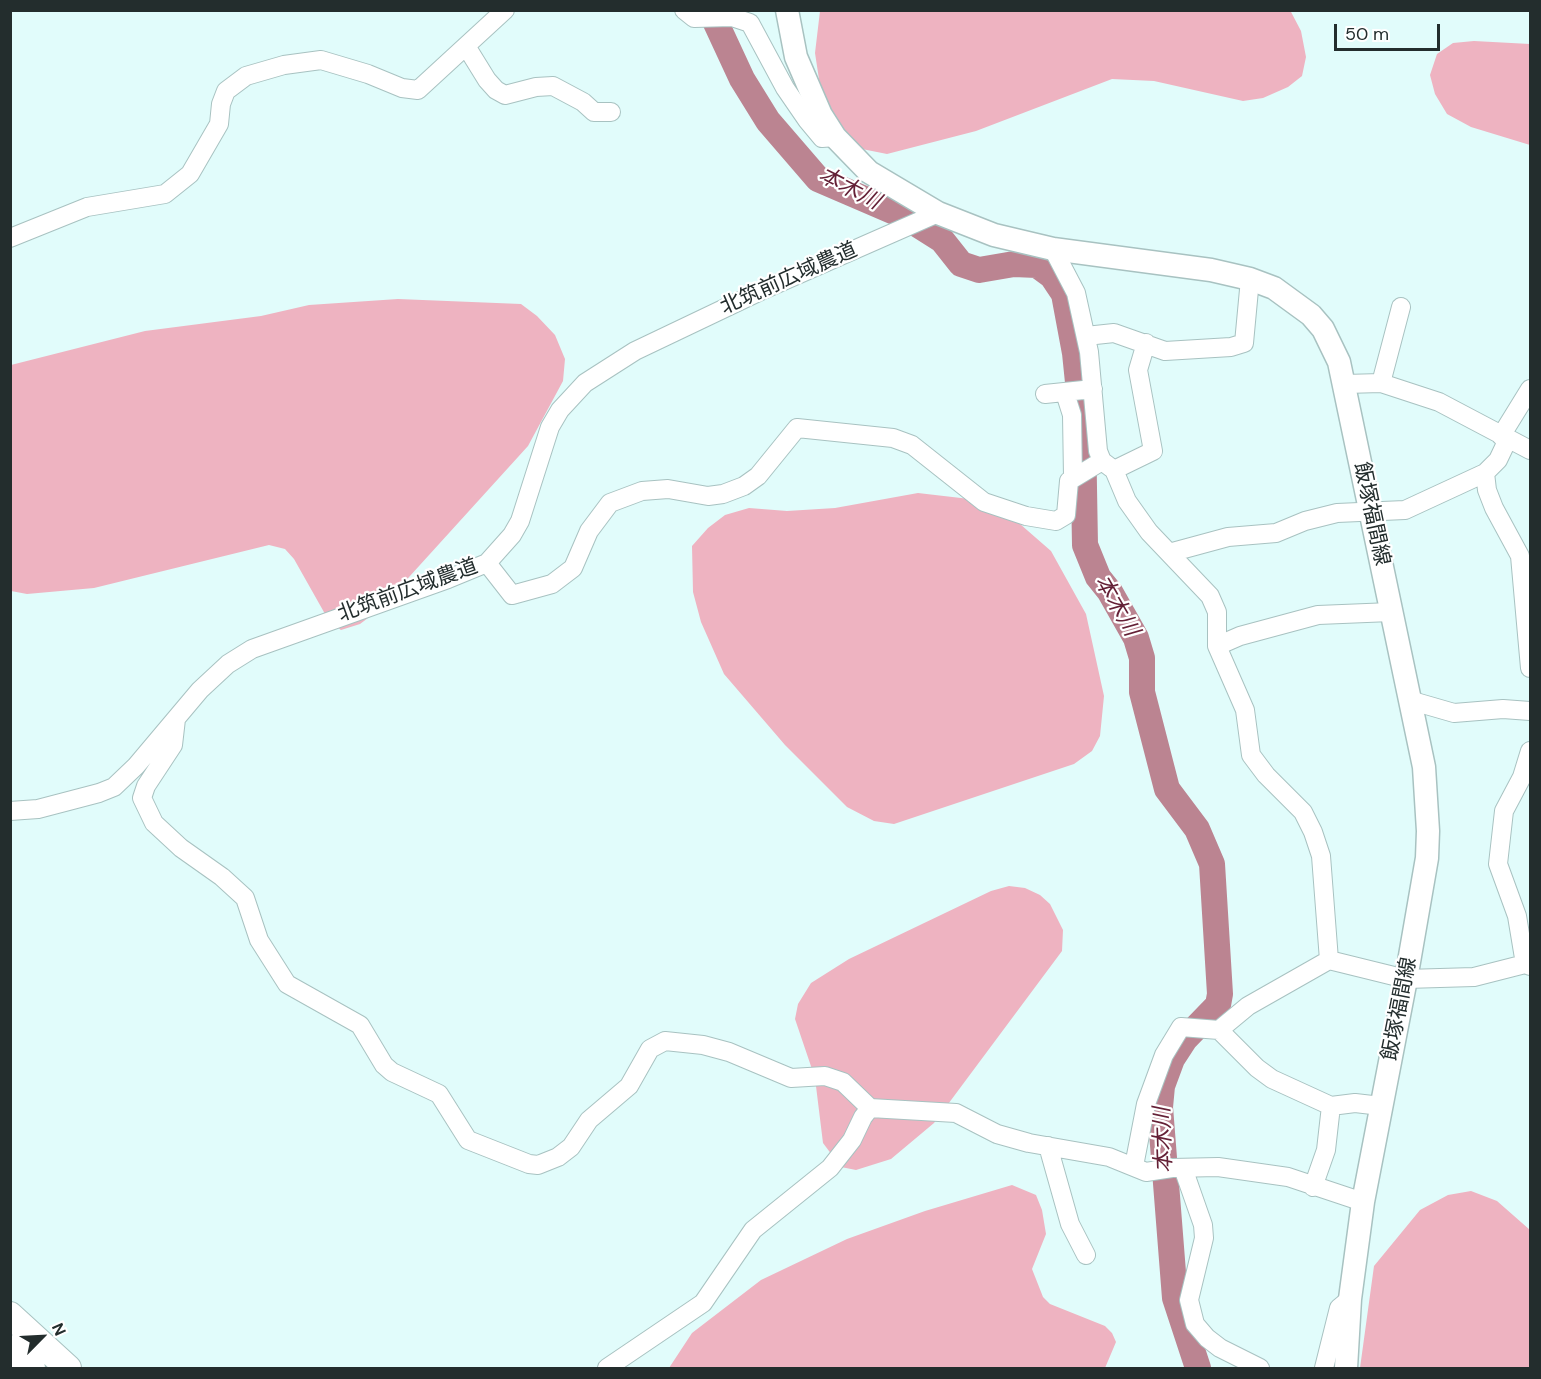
<!DOCTYPE html>
<meta charset="utf-8">
<style>
body{margin:0}
#map{position:relative;width:1541px;height:1379px;overflow:hidden;background:#e1fcfb;font-family:"DM Sans",sans-serif}
canvas{display:block}
.frame{position:absolute;inset:0;border:12px solid #232d2d;pointer-events:none}
.north{position:absolute;left:12px;top:1307px;width:60px;height:60px;-webkit-text-stroke:4px #fff;paint-order:stroke;rotate:66deg;font-size:16px;font-weight:700;line-height:24px;text-align:center;color:#232d2d}
.north::after{content:'';display:block;margin:auto;width:21px;height:27px;background:#232d2d;clip-path:polygon(50% 0,100% 100%,50% 72%,0 100%)}
.scale{position:absolute;left:1334px;top:24px;width:106px;height:27px;box-sizing:border-box;border:3px solid #232d2d;border-top:0;padding-left:8px;font-size:18px;line-height:21px;white-space:nowrap;color:#232d2d;-webkit-text-stroke:4px #fff;paint-order:stroke}
</style>
<div id="map">
<canvas width="1541" height="1379"></canvas>
<div class="frame"></div>
<div class="north">N</div>
<div class="scale">50 m</div>
</div>
<script>
const c = document.querySelector('canvas').getContext('2d');
c.lineJoin = 'round';
function fillPath(path, color) { c.fillStyle = color; c.fill(path, 'evenodd'); }
const poly = rows => new Path2D(rows.map(r => 'M' + r).join(''));
function stroke(path, color, width, dash) { c.strokeStyle = color; c.lineWidth = width; c.lineCap = dash ? 'butt' : 'round'; c.setLineDash(dash || []); c.stroke(path); }
function drawText(font, color, halo, rows, align = 'center') {
  c.font = font + ' "DM Sans","Noto Sans JP",sans-serif'; c.lineWidth = 4.5; c.setLineDash([]); c.textBaseline = 'middle'; c.strokeStyle = halo; c.fillStyle = color; for (const [text, x, y, turn = 0] of rows) {
    c.save(); c.translate(x, y); c.rotate((+turn || 0) * Math.PI / 180); c.textAlign = isNaN(turn) ? turn : align; if (halo) c.strokeText(text, 0, 0); c.fillText(text, 0, 0); c.restore();
  }
}
fillPath(poly([
 [1290,10,1301,31,1306,57,1302,76,1288,87,1263,98,1243,101,1154,81,1112,79,976,131,887,154,862,149,832,130,824,112,815,53,820,11],
 [1474,41,1530,44,1530,145,1471,127,1447,114,1435,94,1430,75,1437,54,1453,43],
 [398,299,521,304,537,316,555,335,565,359,563,381,528,446,380,609,360,624,341,630,329,621,294,559,285,549,269,545,94,588,27,594,11,591,11,365,145,331,261,316,309,305],
 [918,493,978,500,1012,517,1051,551,1086,614,1104,696,1100,736,1092,751,1074,764,894,824,874,821,847,807,785,745,724,674,701,622,693,592,692,546,708,528,725,515,749,508,787,511,835,508],
 [1009,886,1025,888,1040,895,1050,904,1063,930,1062,951,934,1123,891,1159,856,1170,841,1167,823,1143,815,1078,795,1019,798,1004,811,983,849,959,991,891],
 [1012,1185,1036,1195,1042,1210,1046,1234,1032,1269,1043,1297,1050,1304,1105,1326,1112,1333,1116,1342,1105,1368,669,1368,692,1333,761,1280,847,1239,925,1211],
 [1471,1191,1497,1201,1530,1230,1530,1368,1360,1368,1374,1266,1420,1210,1448,1195]
]), '#eeb3c1');
stroke(poly([
 [710,10,742,79,768,121,818,179,904,216,942,240,961,264,979,270,1014,264,1037,265,1052,276,1064,294,1075,353,1083,431,1085,545,1098,577,1110,592,1136,638,1142,658,1142,692,1167,789,1197,829,1212,864,1220,994,1218,1005,1185,1039,1172,1059,1162,1086,1160,1107,1175,1298,1198,1368]
]), '#bb8491', 26);
const minor = poly([
 [684,10,694,18,732,17,750,23,785,88,807,120,822,138,835,137],
 [466,46,487,80,496,90,505,95,536,87,553,86,583,102,594,112,611,112],
 [10,238,87,207,165,194,190,174,219,124,221,104,226,91,246,76,284,65,321,60,368,74,402,88,418,90,505,10],
 [1053,249,1076,293,1089,352,1098,451,1102,461,1114,470,1127,501,1149,532,1210,596,1217,612,1217,646,1245,710,1251,755,1266,775,1303,812,1313,832,1321,856,1329,960,1406,979,1474,977,1525,964,1530,966],
 [1086,336,1114,333,1165,351,1231,347,1244,343,1250,279],
 [1381,383,1401,307],
 [1345,384,1381,383,1439,402,1530,450],
 [1065,393,1072,415,1073,477],
 [1045,394,1093,389],
 [1501,436,1530,389],
 [1114,470,1153,451,1138,370,1146,343],
 [1485,473,1487,490,1494,508,1520,556,1530,668],
 [1169,553,1228,537,1276,533,1305,521,1337,513,1405,510,1485,473,1498,460,1508,439],
 [487,563,512,595,552,584,573,568,589,531,610,503,642,491,668,489,708,496,723,494,744,486,758,476,797,428,893,438,912,445,984,502,1026,516,1056,521,1066,515,1069,481,1102,461],
 [1217,646,1240,636,1318,615,1391,612],
 [1409,700,1454,713,1503,709,1530,711],
 [176,719,173,745,146,786,142,798,154,823,181,848,222,877,245,898,259,940,287,984,360,1025,384,1065,392,1072,439,1094,468,1140,529,1164,538,1165,558,1157,571,1147,589,1120,629,1086,650,1049,665,1041,703,1045,729,1052,791,1078,825,1076,843,1082,870,1108],
 [10,811,38,809,99,793,114,787,136,766,200,690,228,664,252,649,448,579,487,563,512,535,520,521,550,427,560,410,585,383,635,351,765,289,938,213],
 [1525,964,1517,916,1498,864,1504,811,1522,777,1530,751],
 [1219,1030,1257,1068,1272,1079,1331,1106],
 [1048,1146,1070,1224,1086,1255],
 [1134,1166,1146,1104,1164,1055,1181,1027,1219,1030,1248,1006,1329,960],
 [1183,1168,1203,1225,1204,1238,1189,1300,1195,1324,1207,1338,1220,1348,1260,1368],
 [1313,1187,1326,1150,1331,1106,1355,1103,1381,1106],
 [607,1368,703,1303,753,1230,830,1168,852,1140,863,1117,870,1108,956,1113,997,1134,1029,1143,1109,1157,1146,1172,1172,1168,1218,1167,1288,1177,1363,1202],
 [1324,1368,1339,1308,1350,1299]
]);
const major = poly([
 [787,10,796,57,821,115,835,137,869,172,938,213,994,235,1053,249,1211,270,1250,279,1274,288,1311,315,1323,329,1339,362,1424,767,1428,831,1427,858,1406,979,1363,1202,1350,1299,1346,1368]
]);
const highway = poly([
 [10,1315,68,1368],
 [10,1348,32,1368]
]);
stroke(minor, '#a8c2c1', 20);
stroke(major, '#a8c2c1', 25);
stroke(highway, '#a8c2c1', 28);
stroke(minor, '#fff', 18);
stroke(major, '#fff', 22);
stroke(highway, '#fff', 26);
drawText('21px', '#232d2d', '#fff', [
 ["北筑前広域農道",789,279,-24],
 ["飯塚福間線",1371,514,78],
 ["北筑前広域農道",408,591,-20],
 ["飯塚福間線",1400,1009,-79]
]);
drawText('italic 22px', '#642036', '#fff', [
 ["本木川",849,189,27],
 ["本木川",1116,606,60],
 ["本木川",1164,1140,-92]
]);
</script>
